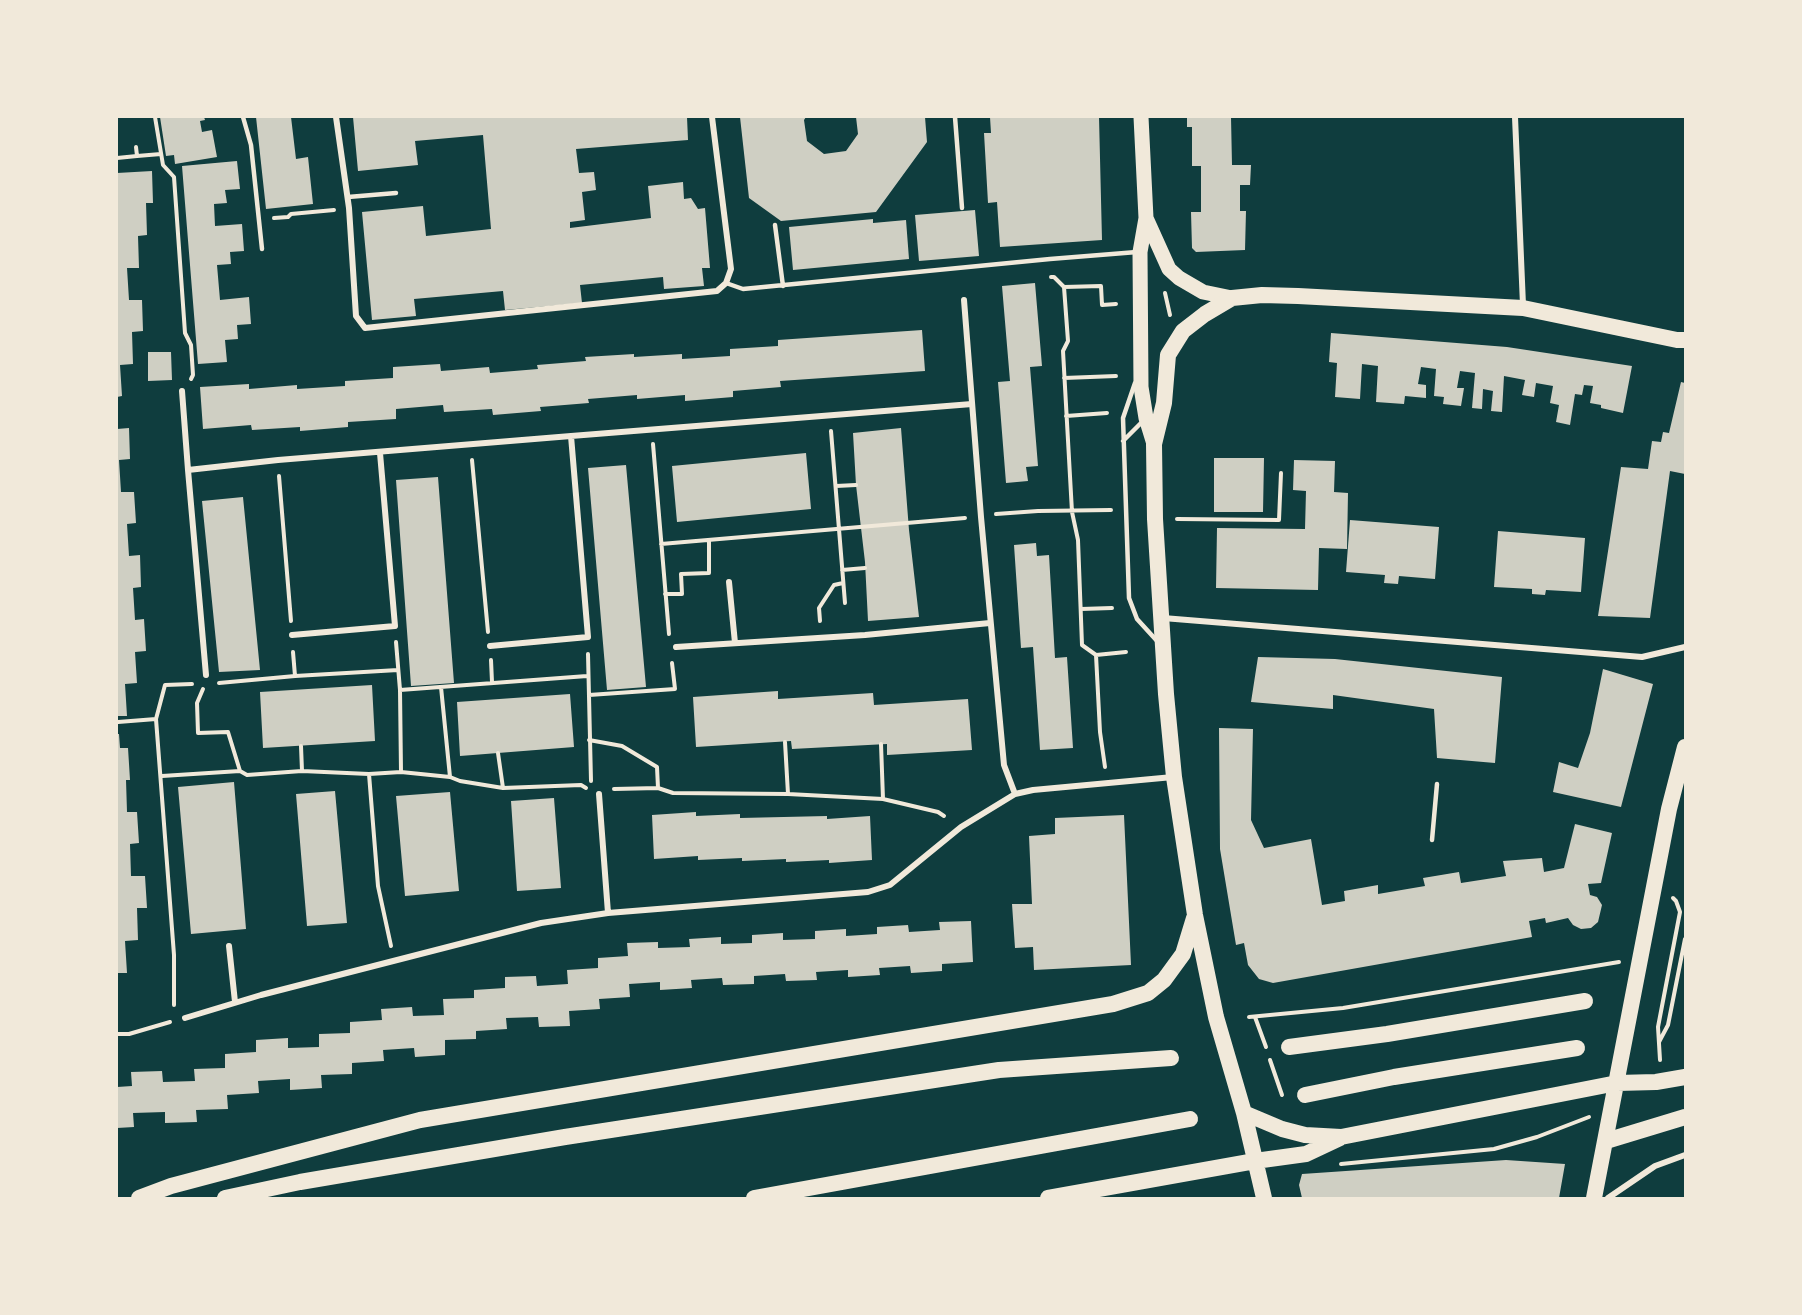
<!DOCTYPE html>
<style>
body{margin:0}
#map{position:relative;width:1802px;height:1315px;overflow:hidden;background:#0f3d3e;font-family:"Public Sans",sans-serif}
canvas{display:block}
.frame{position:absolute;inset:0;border:118px solid #f1e9da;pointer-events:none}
</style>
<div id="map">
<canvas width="1802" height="1315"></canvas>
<div class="frame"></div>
</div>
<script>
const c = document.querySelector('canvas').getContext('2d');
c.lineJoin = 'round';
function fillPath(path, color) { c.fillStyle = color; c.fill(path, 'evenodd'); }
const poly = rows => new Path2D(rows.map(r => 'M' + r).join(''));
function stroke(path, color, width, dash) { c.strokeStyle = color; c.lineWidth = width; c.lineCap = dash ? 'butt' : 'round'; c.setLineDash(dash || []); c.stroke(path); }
fillPath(poly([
 [160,117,204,117,205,120,200,121,202,132,212,130,217,157,175,164,174,155,166,156],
 [256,117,291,117,296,159,308,157,313,204,266,209],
 [353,117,687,117,688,140,576,149,579,173,594,172,596,190,582,192,585,220,570,222,570,228,651,218,648,186,683,182,684,199,691,198,698,209,705,208,710,268,702,268,704,286,664,289,663,277,580,285,582,303,505,310,503,291,414,299,416,316,372,320,362,212,423,206,426,236,491,229,483,135,415,141,418,165,358,171],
 [740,117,806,117,804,120,807,141,824,154,846,151,858,134,856,117,925,117,927,142,876,212,781,221,749,198],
 [990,117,1099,117,1102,240,1000,247,997,202,988,203,984,133,991,133],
 [1187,117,1231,117,1232,165,1251,165,1250,185,1240,185,1240,211,1246,211,1245,250,1196,252,1192,248,1191,212,1201,212,1201,166,1192,166,1192,127,1187,127],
 [237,161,240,189,225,190,227,203,214,204,215,226,242,224,244,251,230,252,231,264,217,265,220,300,249,297,251,324,237,325,238,339,225,340,227,362,198,364,182,166],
 [152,171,153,203,146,203,147,235,138,236,139,268,127,268,129,300,142,300,143,331,132,332,133,364,120,365,122,396,117,397,117,173],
 [975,210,979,256,919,261,915,215],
 [873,219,873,223,906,220,909,259,793,270,789,227],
 [1035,283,1042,366,1030,367,1038,466,1026,467,1028,481,1006,483,998,382,1010,381,1002,286],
 [922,330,925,371,780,381,781,387,733,391,733,397,685,401,685,395,637,399,637,395,588,399,589,403,540,407,541,411,493,415,492,409,444,412,443,405,396,409,396,419,348,422,348,427,300,431,300,427,252,430,251,425,203,429,200,387,249,384,249,389,297,385,297,389,345,386,345,381,393,378,393,367,440,364,441,371,489,367,490,373,538,369,537,365,586,361,585,357,634,354,634,357,682,354,682,359,730,356,730,349,778,346,778,340],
 [1331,333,1507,347,1632,366,1623,413,1601,408,1601,405,1590,403,1593,386,1584,385,1582,395,1575,394,1570,425,1556,422,1559,405,1550,403,1553,386,1536,383,1534,397,1522,395,1525,380,1504,376,1502,412,1491,411,1493,391,1483,389,1482,409,1472,408,1475,373,1460,371,1457,388,1464,388,1461,406,1443,404,1444,397,1434,396,1436,369,1421,367,1418,384,1426,385,1426,398,1405,396,1404,404,1376,402,1378,366,1362,364,1360,399,1335,397,1337,363,1329,362],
 [148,352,171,352,172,380,148,381],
 [1681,382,1685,383,1685,474,1670,471,1650,618,1598,616,1621,467,1648,469,1652,441,1661,442,1663,432,1669,433],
 [129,428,130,459,119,460,121,492,134,492,136,523,127,524,129,556,140,555,141,587,133,588,135,620,144,619,146,651,135,652,137,683,125,684,127,716,117,716,117,429],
 [901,428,909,530,919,617,868,621,865,562,856,485,853,433],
 [806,453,811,509,677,522,672,466],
 [1214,458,1264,458,1263,512,1214,512],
 [1294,460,1335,461,1334,492,1348,493,1347,549,1319,548,1318,590,1216,588,1217,528,1305,529,1306,491,1293,490],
 [626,465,646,687,607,690,588,468],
 [438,477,454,683,411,686,396,480],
 [243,497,260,670,219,672,202,501],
 [1350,520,1439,527,1435,579,1399,576,1398,584,1384,583,1385,575,1346,572],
 [1498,531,1585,538,1581,592,1546,590,1545,595,1532,594,1532,589,1494,587],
 [1036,543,1037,556,1049,555,1055,658,1067,657,1073,748,1040,750,1033,647,1021,648,1014,545],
 [1258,657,1335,659,1502,677,1495,763,1437,758,1434,709,1333,695,1333,709,1251,702],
 [1603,669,1653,684,1621,807,1553,792,1559,762,1578,768,1590,733],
 [372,685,375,741,263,748,260,692],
 [778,691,778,699,873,693,874,705,968,699,972,750,887,755,887,744,792,749,791,741,696,747,693,697],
 [570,694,574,747,460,756,457,702],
 [1219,728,1253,729,1251,820,1264,848,1311,839,1322,905,1345,901,1344,891,1378,885,1378,894,1425,886,1423,878,1459,872,1461,883,1506,876,1503,861,1542,858,1544,872,1564,868,1575,824,1612,833,1601,883,1588,884,1590,895,1597,897,1602,905,1598,922,1591,928,1581,929,1573,925,1568,918,1546,923,1545,918,1529,921,1532,937,1273,983,1259,979,1248,965,1244,943,1236,945,1220,849],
 [117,734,119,734,120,748,128,748,130,780,126,780,127,812,137,812,139,843,130,844,131,876,145,876,147,908,137,908,138,940,125,941,127,973,117,973],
 [234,782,246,929,191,934,178,787],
 [335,791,347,923,307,926,296,794],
 [450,792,459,891,405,896,396,796],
 [554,798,561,888,517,891,511,801],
 [696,812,696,816,740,814,740,818,827,816,827,819,870,816,872,860,829,863,829,860,786,862,786,859,742,861,742,858,698,860,698,856,654,859,652,815],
 [1124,815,1131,965,1034,970,1033,947,1015,948,1012,904,1032,904,1029,836,1055,834,1055,818],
 [971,921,973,962,942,964,942,971,911,973,910,966,879,968,880,975,848,977,848,970,816,972,817,980,786,981,785,974,754,976,754,984,723,985,722,978,691,980,692,988,660,990,660,982,629,984,630,997,599,999,600,1009,569,1011,570,1026,539,1027,538,1017,506,1018,507,1029,476,1031,476,1039,445,1040,445,1055,415,1057,414,1048,383,1050,384,1061,352,1063,352,1074,321,1075,322,1088,290,1090,290,1079,258,1081,259,1093,227,1095,228,1109,196,1110,197,1122,165,1123,165,1112,133,1113,134,1127,117,1128,117,1087,132,1086,131,1072,162,1071,163,1082,195,1081,194,1069,225,1068,225,1054,256,1052,256,1040,288,1038,288,1048,319,1047,319,1034,350,1033,350,1022,382,1020,381,1009,412,1007,413,1016,444,1015,443,999,474,998,474,990,505,988,505,977,536,976,537,986,568,984,567,970,598,968,598,958,628,956,627,943,658,942,658,948,690,947,689,939,721,937,721,944,752,943,752,935,783,933,783,940,815,939,815,931,846,929,846,936,877,934,877,927,908,925,909,932,940,930,939,922],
 [1506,1160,1565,1164,1559,1198,1302,1198,1299,1185,1302,1174]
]), '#cfcfc3');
stroke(poly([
 [155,117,163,165,174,177,185,333,191,345,193,375,191,379],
 [136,147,137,156,161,154],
 [117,158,137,156],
 [274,218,288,217,291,214,334,210],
 [1051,277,1054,277,1064,287,1068,341,1063,351,1072,512,1078,540,1082,645,1096,655,1100,732,1105,767],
 [1064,287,1101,286,1102,305,1116,304],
 [1165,293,1170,315],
 [1064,378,1116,376],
 [1066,416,1107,413],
 [831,431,845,603],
 [653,444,669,634],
 [472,460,488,632],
 [279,476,291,621],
 [836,486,856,485],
 [996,514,1038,511,1111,510],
 [1177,519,1279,520,1281,473],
 [661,544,965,518],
 [842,570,865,568],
 [665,594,682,594,681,574,709,573,709,540],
 [1081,609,1112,608],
 [820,621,819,608,834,585,843,583],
 [396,642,400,690,401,772],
 [588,654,591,781],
 [1096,655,1126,652],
 [491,660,492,682],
 [295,676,398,670],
 [219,683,295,676,293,652],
 [441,687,450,777],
 [203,689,197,703,198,733,228,732,240,771],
 [400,690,587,676],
 [589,695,675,689,672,663],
 [118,722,156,719],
 [589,740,622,746,657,767,658,788],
 [785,742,788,794],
 [881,744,883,799],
 [301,746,302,771],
 [498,753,503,788],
 [369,774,378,886,391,946],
 [162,776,240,771,247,775,302,771,369,774,401,772,450,777,460,781,503,788,581,785,586,788],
 [614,789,658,788,673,793,788,794,883,799,938,812,944,816],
 [174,1005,174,955,156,719,165,685,192,684],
 [1249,1017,1343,1008,1619,962],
 [1255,1017,1266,1047],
 [117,1034,129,1034,170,1022],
 [1659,1042,1668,1025,1685,939],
 [1270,1060,1282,1095],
 [1660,1060,1658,1027,1680,912,1676,901,1673,898],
 [1341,1164,1494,1149,1537,1137,1589,1117]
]), '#f1e9da', 4);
stroke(poly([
 [243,117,251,145,262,249],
 [955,117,962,208],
 [348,197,396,193],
 [775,225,783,286],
 [726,283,743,289,1050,259,1137,252],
 [1135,383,1123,418,1129,598,1137,619,1158,642],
 [1123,441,1142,422],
 [1432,840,1437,784]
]), '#f1e9da', 4.5);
stroke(poly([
 [336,117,349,208,356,316,365,328,717,291,726,283,731,269,712,117],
 [1515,117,1523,305],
 [964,300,981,517,1004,765,1015,794],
 [182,391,188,470,278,460,571,436,588,637,490,646],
 [571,436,972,404],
 [188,470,206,675],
 [729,582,735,643],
 [1163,618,1642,657,1685,647],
 [292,635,395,626,380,453],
 [676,647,865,635,990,623],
 [599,794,608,913],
 [229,946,235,1002],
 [185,1018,261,995,541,923,608,913,868,892,890,885,961,827,1015,794,1033,790,1173,777],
 [1608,1198,1655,1166,1685,1155]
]), '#f1e9da', 6);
stroke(poly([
 [1141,117,1146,218,1140,252,1141,387,1146,418,1154,444],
 [1146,218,1169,269,1179,278,1203,292,1232,298]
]), '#f1e9da', 15);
stroke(poly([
 [1289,1047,1387,1034,1585,1001],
 [1305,1095,1394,1077,1577,1048],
 [1244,1113,1282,1129,1305,1135,1341,1137,1617,1083,1656,1082,1685,1077],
 [1606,1141,1685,1117],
 [139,1198,171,1186,420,1120,1113,1004,1148,993,1164,980,1183,954,1194,918],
 [225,1198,300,1182,565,1137,999,1070,1171,1058],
 [754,1198,1190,1119],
 [1048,1198,1255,1161,1306,1154,1340,1138],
 [1264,1198,1244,1113,1216,1017,1195,915,1174,777,1166,694,1155,519,1154,444,1164,403,1168,355,1183,331,1205,314,1232,298,1262,295,1298,296,1523,308,1677,340,1685,340],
 [1594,1198,1669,809,1685,747]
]), '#f1e9da', 16);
</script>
